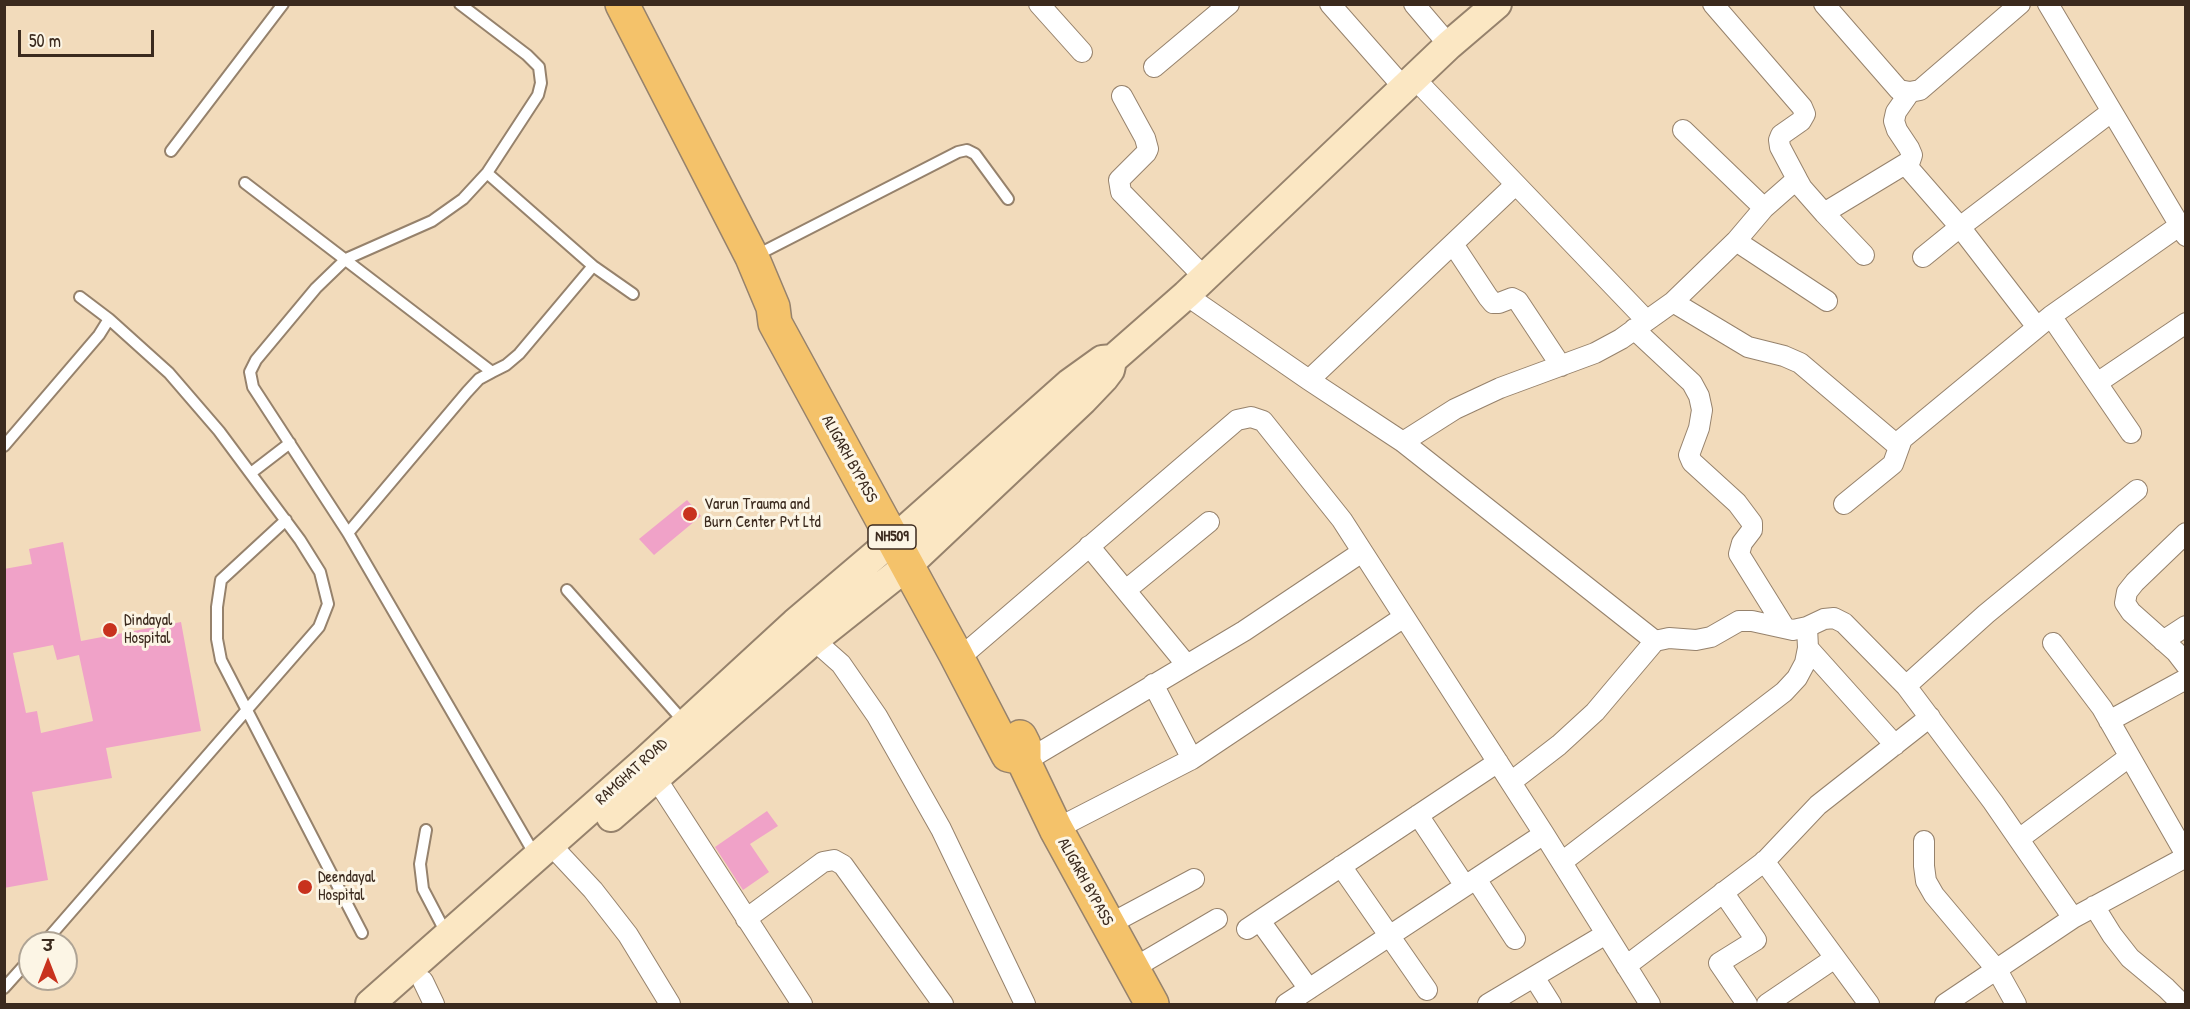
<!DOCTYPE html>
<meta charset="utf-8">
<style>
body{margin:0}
#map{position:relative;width:2190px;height:1009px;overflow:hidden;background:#f2dbbb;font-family:"Patrick Hand","Playpen Sans Deva",sans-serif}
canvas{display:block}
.frame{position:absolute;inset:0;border:6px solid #3b2a1e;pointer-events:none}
.north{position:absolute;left:18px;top:931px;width:60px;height:60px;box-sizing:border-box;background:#fcf5e5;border:2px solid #afa495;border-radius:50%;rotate:0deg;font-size:16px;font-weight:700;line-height:24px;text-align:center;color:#3b2a1e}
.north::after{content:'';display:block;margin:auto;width:21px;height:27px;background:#c8321e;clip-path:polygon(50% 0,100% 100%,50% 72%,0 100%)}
.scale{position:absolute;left:18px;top:30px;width:136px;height:27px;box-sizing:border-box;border:3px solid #3b2a1e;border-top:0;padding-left:8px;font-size:18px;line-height:21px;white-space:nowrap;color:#3b2a1e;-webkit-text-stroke:4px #fcf5e5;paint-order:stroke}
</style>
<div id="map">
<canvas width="2190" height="1009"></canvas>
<div class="frame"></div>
<div class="north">उ</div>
<div class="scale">50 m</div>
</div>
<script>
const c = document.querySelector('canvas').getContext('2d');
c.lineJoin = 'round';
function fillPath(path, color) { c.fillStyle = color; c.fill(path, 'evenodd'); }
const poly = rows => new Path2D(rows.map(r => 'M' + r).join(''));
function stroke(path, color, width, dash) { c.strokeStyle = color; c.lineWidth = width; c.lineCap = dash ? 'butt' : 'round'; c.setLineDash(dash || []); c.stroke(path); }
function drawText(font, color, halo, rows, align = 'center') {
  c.font = font + ' "Patrick Hand",sans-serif'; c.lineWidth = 6; c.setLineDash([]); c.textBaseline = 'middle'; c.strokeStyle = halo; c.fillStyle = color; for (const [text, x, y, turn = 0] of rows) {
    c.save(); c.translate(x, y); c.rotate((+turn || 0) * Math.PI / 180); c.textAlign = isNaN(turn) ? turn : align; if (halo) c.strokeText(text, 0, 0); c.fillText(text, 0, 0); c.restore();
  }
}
fillPath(poly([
 [687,500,701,516,654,555,639,539],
 [63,542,81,641,181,622,201,731,106,748,112,778,32,792,48,880,4,888,4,569,32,564,29,549],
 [53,645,57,660,79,655,93,721,41,733,37,711,26,713,13,653],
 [767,811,778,826,750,844,769,872,743,890,715,847]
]), '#f0a2c8');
const lane = poly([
 [460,4,527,55,539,67,541,83,538,95,487,173,463,199,432,221,346,259,316,288,256,360,250,372,253,387,348,533,535,855],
 [171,151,283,4],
 [245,183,492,372,506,365,519,354,593,266,487,173],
 [755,256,958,152,967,150,975,154,1008,199],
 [593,266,633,294],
 [4,446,99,335,109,319],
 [251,473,290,443],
 [286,520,221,580,217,607,217,639,221,660,362,933],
 [348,533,467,392,479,379,492,372],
 [567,590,685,723],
 [426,830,420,864,423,889,446,933],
 [44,943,319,627,328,604,320,572,300,540,219,431,169,373,109,319,80,297],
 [4,988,30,959]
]);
const street = poly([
 [1039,4,1082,52],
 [1330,4,1404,88],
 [1414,4,1449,45],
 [1713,4,1802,107,1805,114,1801,121,1781,135,1779,140,1780,147,1797,179],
 [1824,4,1899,90,1910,92,1920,90,2020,4],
 [2048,4,2186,236],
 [1154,67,1229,4],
 [1415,79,1646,320],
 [1122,96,1145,138,1148,149,1146,153,1119,180,1121,192,1205,278],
 [1683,130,1764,208,1797,179,1802,188,1824,213,1864,255],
 [1906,165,1960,227,2037,327],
 [1824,213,1910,161,1912,155,1909,148,1897,130,1894,121,1896,112,1910,92],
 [1736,241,1764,208],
 [1453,244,1488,297,1493,303,1499,303,1512,298,1518,301,1561,366],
 [1923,257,1960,227,2111,112],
 [1186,295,1309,380,1403,442,1655,641],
 [1673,302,1736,241,1827,301],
 [2051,316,2131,433],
 [1634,329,1692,383,1699,396,1702,410,1699,428,1689,455,1692,462,1737,503,1752,523,1752,530,1742,543,1739,554,1785,628],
 [1309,380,1515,185],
 [2097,383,2186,323],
 [1403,442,1455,409,1500,388,1595,353,1621,339,1673,302,1748,347,1784,356,1800,363,1898,446],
 [1844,504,1893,464,1902,439,2051,316,2179,226],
 [2186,533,2135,582,2127,592,2125,603,2131,612,2176,652,2186,665],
 [1089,546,1186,664],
 [1126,590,1209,522],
 [806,633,841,664,877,716,941,829,1025,1004],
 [2163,641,2186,626],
 [2053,643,2102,708,2186,855],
 [1808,648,1895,745],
 [970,649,1237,420,1251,417,1263,421,1342,520,1544,834,1650,1004],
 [1906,686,1986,614,2137,490],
 [2109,721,2186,679],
 [1192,759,1404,617],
 [1024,762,1244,631,1362,552],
 [650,769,802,1004],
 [1511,782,1559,745,1595,712,1655,641,1669,638,1696,640,1711,637,1739,621,1752,621,1793,630,1807,627,1824,619,1834,618,1844,623,1906,686,1993,802,2073,918],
 [1418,815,1465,886],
 [1056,829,1192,759,1153,684],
 [2019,839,2129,757],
 [1924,841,1924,866,1926,881,1934,895,1997,970,2016,1004],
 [551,845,593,890,628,935,670,1004],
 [1764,861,1869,1004],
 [1562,862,1784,692,1797,678,1805,663,1808,648,1807,627],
 [1341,866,1427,990],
 [1476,879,1515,939],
 [1723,892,1756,940,1719,963,1747,1004],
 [2094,906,2112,935,2130,958,2166,988,2182,1004],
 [746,919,823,862,834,860,843,865,943,1004],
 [1260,921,1309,989],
 [1108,925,1194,879],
 [1247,929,1498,762],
 [1626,966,1765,861,1818,805,1930,717],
 [1132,969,1217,919],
 [1534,977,1551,1004],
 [423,981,434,1004],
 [1286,1004,1544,834],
 [1488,1004,1606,934],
 [1767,1004,1835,958],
 [1945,1004,2073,918,2186,857]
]);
const secondary = poly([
 [611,817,814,640,907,566,1083,400,1104,378,1110,370,1112,361],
 [370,1004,645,761,795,623,907,528,1070,383,1102,360,1113,359,1186,295,1449,45,1497,4]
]);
const highway = poly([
 [622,4,752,257,773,307,775,323,955,653,1008,755,1022,758],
 [1020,737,1024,745,1024,762,1056,829,1152,1004]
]);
stroke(lane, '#96826c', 14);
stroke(street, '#96826c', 22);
stroke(secondary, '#96826c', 32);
stroke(highway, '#96826c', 36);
stroke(lane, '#fff', 10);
stroke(street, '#fff', 20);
stroke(secondary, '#fbe7c3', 28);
stroke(highway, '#f4c26a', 33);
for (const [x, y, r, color] of [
 [690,514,8,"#c8321e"],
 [110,630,8,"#c8321e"],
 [305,887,8,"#c8321e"]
]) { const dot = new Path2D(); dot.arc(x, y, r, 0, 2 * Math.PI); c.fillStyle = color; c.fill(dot); stroke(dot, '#fcf5e5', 2); }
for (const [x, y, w] of [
 [892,537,48]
]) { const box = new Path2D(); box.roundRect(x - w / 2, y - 12, w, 24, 4.5); c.fillStyle = '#fcf5e5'; c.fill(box); stroke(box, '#3b2a1e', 1.5); }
drawText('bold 15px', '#3b2a1e', null, [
 ["NH509",892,537]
]);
drawText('16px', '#3b2a1e', '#fcf5e5', [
 ["ALIGARH BYPASS",849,459,61],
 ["RAMGHAT ROAD",632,772,-42],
 ["ALIGARH BYPASS",1085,882,61]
]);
drawText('16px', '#3b2a1e', '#fcf5e5', [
 ["Varun Trauma and",704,505],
 ["Burn Center Pvt Ltd",704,523],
 ["Dindayal",124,621],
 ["Hospital",124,639],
 ["Deendayal",318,878],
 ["Hospital",318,896]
], 'left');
</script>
